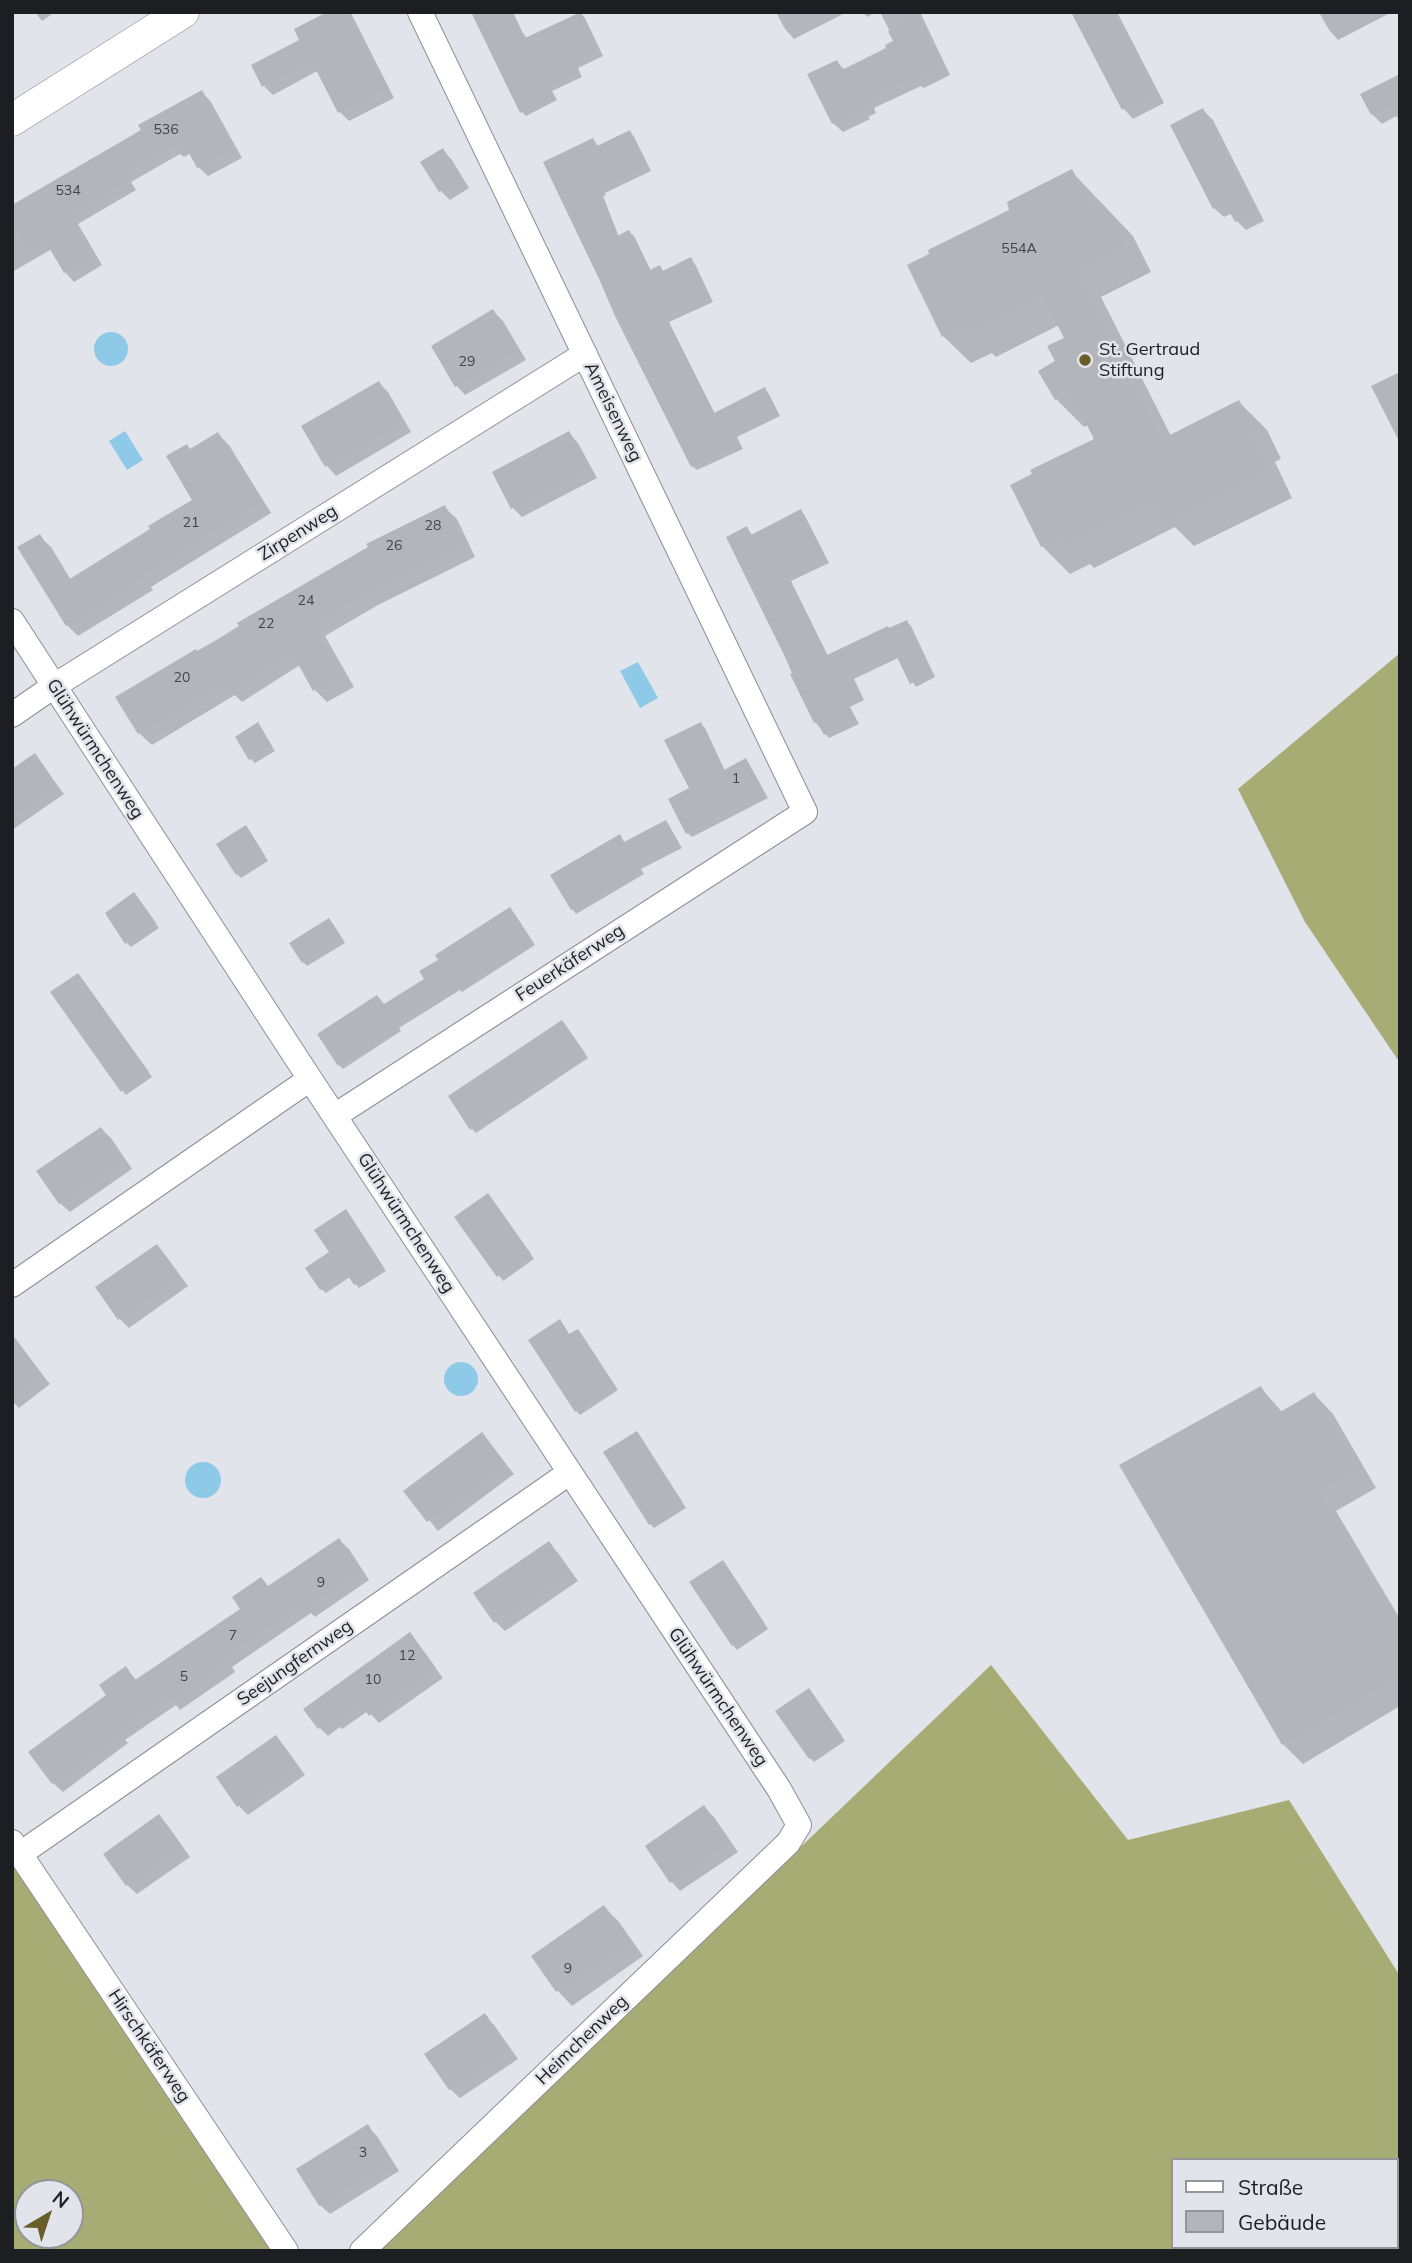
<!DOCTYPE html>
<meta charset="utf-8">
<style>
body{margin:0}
#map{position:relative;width:1412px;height:2263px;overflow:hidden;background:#e1e4eb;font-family:Mulish,sans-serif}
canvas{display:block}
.frame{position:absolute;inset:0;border:14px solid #1d1e21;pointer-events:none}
.legend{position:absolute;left:1171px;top:2158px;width:228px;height:91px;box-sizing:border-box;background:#e1e4eb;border:2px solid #93959a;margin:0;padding:9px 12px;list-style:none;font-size:21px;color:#1d1e21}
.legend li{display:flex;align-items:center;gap:14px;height:35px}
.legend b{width:35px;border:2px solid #93959a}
.north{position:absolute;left:14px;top:2179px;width:70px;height:70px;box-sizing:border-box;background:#e1e4eb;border:2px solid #93959a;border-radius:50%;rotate:39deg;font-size:19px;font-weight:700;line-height:28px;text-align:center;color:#1d1e21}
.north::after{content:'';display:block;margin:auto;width:24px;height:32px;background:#695d2a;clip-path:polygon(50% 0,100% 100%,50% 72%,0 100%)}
</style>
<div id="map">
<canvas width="1412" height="2263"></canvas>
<div class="frame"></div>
<ul class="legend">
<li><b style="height:9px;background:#fff"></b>Straße</li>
<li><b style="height:19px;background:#b2b5bc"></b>Gebäude</li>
</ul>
<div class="north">N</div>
</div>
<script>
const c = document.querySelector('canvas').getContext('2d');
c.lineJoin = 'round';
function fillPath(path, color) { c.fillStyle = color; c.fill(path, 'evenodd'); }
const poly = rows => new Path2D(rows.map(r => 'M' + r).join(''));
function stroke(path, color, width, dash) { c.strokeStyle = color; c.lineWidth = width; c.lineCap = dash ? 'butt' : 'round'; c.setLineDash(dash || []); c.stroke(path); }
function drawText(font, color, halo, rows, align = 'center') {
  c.font = font + ' Mulish,sans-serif'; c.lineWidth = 5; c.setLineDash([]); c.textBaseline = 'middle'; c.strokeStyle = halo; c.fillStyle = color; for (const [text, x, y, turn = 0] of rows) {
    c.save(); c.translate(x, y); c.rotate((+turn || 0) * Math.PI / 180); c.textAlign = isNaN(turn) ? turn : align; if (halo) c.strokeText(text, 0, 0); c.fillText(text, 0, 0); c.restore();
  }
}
fillPath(poly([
 [1400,653,1400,1063,1305,922,1238,789],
 [991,1665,1128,1840,1289,1800,1400,1976,1400,2251,378,2251],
 [1172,2160,1396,2160,1396,2247,1172,2247],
 [12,1863,274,2251,12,2251],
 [28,2193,70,2193,70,2235,28,2235]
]), '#a7ab74');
fillPath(poly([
 '94 349a17 17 0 1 1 34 0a17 17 0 1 1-34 0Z',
 [125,431,143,460,127,470,109,441],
 [638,662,658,698,640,708,620,671],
 '444 1379a17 17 0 1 1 34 0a17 17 0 1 1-34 0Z',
 '185 1480a18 18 0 1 1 36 0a18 18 0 1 1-36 0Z'
]), '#8ec9e7');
fillPath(poly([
 [35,12,55,12,42,21],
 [330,12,349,12,352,15,394,98,349,121,340,112,319,70,273,95,264,86,302,40],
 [776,12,847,12,794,39,785,29],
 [863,12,876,12,867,17],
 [880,12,920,12,950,75,924,88,921,86,874,108,876,113,868,117,870,119,843,132,833,123,837,62,845,70,889,49,895,41],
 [1073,12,1117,12,1164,103,1133,119,1124,109],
 [1319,12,1392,12,1338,40,1329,30],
 [580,13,585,18,603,56,578,68,582,77,552,91,557,100,526,116,522,112,516,23,527,39],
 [1400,76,1400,120,1396,116,1382,124,1372,114],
 [202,92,211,102,242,158,208,176,198,167,191,153,184,157,180,154,131,182,136,190,78,224,102,265,74,282,65,272,52,249,12,272,12,207,143,130],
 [1203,110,1213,120,1264,221,1246,230,1237,221,1233,213,1224,217,1214,208],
 [630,132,634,137,651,171,605,193,606,195,603,196,619,237,629,232,634,236,651,271,660,267,664,272,690,259,695,264,713,302,669,322,715,414,765,389,769,394,780,416,737,437,743,449,697,470,692,466,606,294,593,140,599,147],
 [443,150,452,160,469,188,450,200,440,190],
 [1072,172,1133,236,1151,272,1101,297,1171,436,1239,402,1267,430,1281,459,1275,462,1292,498,1194,546,1175,527,1094,568,1090,564,1070,574,1042,546,1096,439,1089,424,1084,427,1056,399,1057,362,1066,338,1059,325,996,357,992,353,971,363,943,336,1011,211],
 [493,311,503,321,526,360,465,395,456,385],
 [379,383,388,392,411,432,336,476,327,466,303,427],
 [569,433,578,443,597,478,522,517,513,508],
 [218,434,229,445,271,513,151,587,153,590,78,636,67,625,39,536,51,547,71,580,195,501,187,446,191,450],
 [444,507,457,519,475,557,378,605,325,636,354,687,327,702,315,690,300,665,242,702,235,695,152,745,139,733,198,653],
 [801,511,805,516,829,563,791,581,828,656,906,622,911,626,935,677,916,687,898,658,854,679,864,700,850,707,859,724,829,738,815,722,746,528,753,536],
 [700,724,705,728,725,771,746,760,768,798,692,837,688,833],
 [258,725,275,751,255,763,251,759],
 [35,756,64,794,12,830,12,771],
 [666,822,682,848,641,869,644,874,576,914,572,909,619,836,625,843],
 [250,832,268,861,241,878,237,874],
 [138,899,159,928,131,947,127,943],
 [514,913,535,945,462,992,460,990,399,1028,401,1031,343,1069,339,1065,384,1006,426,979],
 [333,924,345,943,307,966,303,962],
 [82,979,152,1077,126,1095,122,1090],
 [566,1026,588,1058,476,1133,472,1129],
 [101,1129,111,1138,132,1169,70,1212,60,1203],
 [492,1200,534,1259,503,1281,457,1217],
 [350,1216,386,1271,359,1288,350,1277,326,1293,321,1289,332,1253],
 [156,1246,166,1256,188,1286,129,1328,119,1318],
 [564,1326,570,1336,582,1335,618,1390,580,1415,576,1411],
 [16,1342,50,1384,19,1408,12,1401,12,1345],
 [1261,1388,1283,1413,1314,1394,1333,1414,1376,1488,1336,1511,1400,1619,1400,1706,1303,1764,1283,1744],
 [637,1433,686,1508,654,1528,650,1524],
 [482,1434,514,1474,438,1531,406,1491],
 [339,1540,349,1549,369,1580,315,1617,311,1613,232,1667,235,1672,180,1710,176,1705,125,1740,128,1743,63,1792,53,1783,126,1669,137,1681,242,1609],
 [548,1543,558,1553,578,1581,505,1631,496,1622,476,1594],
 [727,1567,768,1629,737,1650,733,1645],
 [410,1635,443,1678,379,1723,368,1711,342,1729,340,1727,328,1736,319,1727],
 [813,1695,845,1741,814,1762,810,1758],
 [276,1737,285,1747,305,1775,248,1815,239,1806],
 [704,1808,714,1817,738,1852,680,1891,671,1881],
 [159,1816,168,1826,190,1857,137,1894,127,1885],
 [604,1907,619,1922,643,1956,572,2006,558,1991,534,1956],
 [484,2015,494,2025,518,2059,460,2098,450,2089],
 [367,2127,377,2136,399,2171,330,2214,320,2205]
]), '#0003');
fillPath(poly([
 [327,12,347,12,386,88,338,113,312,62,310,61,262,87,251,65,299,40,294,29],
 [471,12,513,12,525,38,581,12,599,51,575,63,579,72,549,87,554,96,520,113],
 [1071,12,1114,12,1155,93,1122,110],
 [917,15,942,65,913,80,911,78,866,98,868,103,860,107,861,109,832,124,807,74,837,60,842,70,886,48,885,45,893,41,888,31],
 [1400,74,1400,101,1371,115,1360,94],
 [202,90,234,148,197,168,184,143,173,149,171,145,123,172,128,180,70,214,94,255,64,273,44,239,29,249,12,221,12,205,141,130,138,125],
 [1203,108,1256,211,1235,222,1225,203,1213,209,1170,125],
 [630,130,648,166,601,188,602,190,599,191,617,236,629,230,650,270,660,265,663,271,691,257,710,297,665,318,714,413,765,387,776,411,733,432,739,444,691,467,615,316,600,281,543,162,593,138,597,146],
 [443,148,461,177,439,192,420,162],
 [1072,169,1094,212,1105,206,1124,244,1074,269,1160,440,1239,400,1254,431,1248,434,1266,469,1165,520,1153,497,1065,541,1062,537,1041,547,1010,485,1032,474,1030,470,1094,439,1070,392,1055,400,1038,371,1055,361,1047,346,1064,338,1041,293,967,330,964,325,942,337,907,265,929,254,928,250,1009,210,1007,202],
 [493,309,518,350,455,387,431,346],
 [1400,372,1400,443,1371,386],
 [379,381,403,422,325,467,301,426],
 [569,431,589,468,511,509,492,472],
 [218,432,262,501,141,575,143,578,66,626,17,547,40,534,68,580,150,529,148,526,192,500,166,456,187,444,190,449],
 [445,505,464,544,365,593,313,623,343,674,313,691,291,651,228,691,223,682,138,734,115,697,196,649,197,651,218,639,239,626,237,623,368,547,366,544],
 [801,509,826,558,788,577,827,655,888,626,889,628,907,620,932,673,910,684,895,653,851,674,861,696,847,703,856,720,824,735,817,721,814,723,790,674,792,673,785,657,726,537,747,526,751,535],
 [258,722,272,746,249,760,235,737],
 [701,722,724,770,746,758,765,793,686,834,668,799,689,788,664,740],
 [35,753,57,785,12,817,12,769],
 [666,820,679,843,638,864,641,869,571,910,550,875,620,834,624,842],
 [246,825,265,856,236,875,216,844],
 [134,892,156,923,125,944,105,913],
 [510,907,532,941,456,989,454,987,396,1023,398,1026,338,1066,317,1034,377,995,384,1004,424,979,419,971,438,960,435,955],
 [329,918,342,938,302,963,289,943],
 [78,973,149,1072,121,1092,50,992],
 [562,1020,585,1053,470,1130,448,1096],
 [101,1127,123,1159,59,1204,36,1171],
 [488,1193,531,1254,497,1277,454,1217],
 [346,1209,383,1266,354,1285,346,1273,320,1290,305,1268,329,1252,314,1230],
 [157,1244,180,1276,118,1320,95,1287],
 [560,1319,569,1334,578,1329,615,1386,575,1412,528,1340],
 [12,1334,42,1374,12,1396],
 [1261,1386,1277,1414,1314,1392,1358,1468,1318,1491,1400,1630,1400,1675,1282,1745,1119,1465],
 [637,1431,683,1503,649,1525,603,1452],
 [482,1432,506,1464,427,1522,403,1491],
 [339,1538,361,1569,304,1609,301,1604,224,1657,227,1662,169,1701,166,1696,117,1730,120,1733,52,1784,28,1752,106,1695,99,1685,126,1666,135,1680,240,1609,232,1597,261,1577,268,1586],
 [549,1541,570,1571,494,1623,473,1593],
 [723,1560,765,1624,732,1646,689,1582],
 [410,1632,436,1668,369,1716,359,1702,332,1722,330,1720,318,1729,303,1709],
 [809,1688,842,1736,809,1759,775,1711],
 [276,1735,297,1765,237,1807,216,1777],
 [704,1805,730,1842,670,1883,645,1846],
 [159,1814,182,1846,126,1886,103,1854],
 [604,1905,630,1941,556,1992,531,1956],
 [485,2013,509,2049,449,2090,424,2054],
 [368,2124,390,2161,319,2206,296,2169]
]), '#b2b5bc');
const minor = poly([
 [12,621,310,1079,779,1789,799,1825,788,1843,362,2251],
 [12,715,54,686,585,354],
 [336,1115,805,812,420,12],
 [12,1285,310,1079],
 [12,1842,286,2251],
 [20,1854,569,1473]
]);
const tertiary = poly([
 [12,120,183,12]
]);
stroke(minor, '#8c8f95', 26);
stroke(tertiary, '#8c8f95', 33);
stroke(minor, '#fff', 24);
stroke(tertiary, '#fff', 32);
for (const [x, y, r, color] of [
 [1085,360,7,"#695d2a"]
]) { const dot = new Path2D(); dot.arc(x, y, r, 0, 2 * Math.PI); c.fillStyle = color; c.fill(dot); stroke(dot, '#e1e4eb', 2.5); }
drawText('14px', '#424448', null, [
 ["536",166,130],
 ["534",68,191],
 ["554A",1019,249],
 ["29",467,362],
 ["21",191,523],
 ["28",433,526],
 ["26",394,546],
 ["24",306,601],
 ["22",266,624],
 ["20",182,678],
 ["1",736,779],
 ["9",321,1583],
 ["7",233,1636],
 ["12",407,1656],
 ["5",184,1677],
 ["10",373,1680],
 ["9",568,1969],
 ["3",363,2153]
]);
drawText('18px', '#1d1e21', '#e1e4eb', [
 ["St. Gertraud",1099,350],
 ["Stiftung",1099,371]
], 'left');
drawText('18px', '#1d1e21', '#e1e4eb', [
 ["Ameisenweg",613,412,64],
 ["Zirpenweg",298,533,-32],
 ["Glühwürmchenweg",95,749,57],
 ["Feuerkäferweg",570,963,-33],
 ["Glühwürmchenweg",406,1223,57],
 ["Seejungfernweg",295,1663,-35],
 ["Glühwürmchenweg",718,1697,56],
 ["Heimchenweg",582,2040,-44],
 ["Hirschkäferweg",149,2046,56]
]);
</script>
